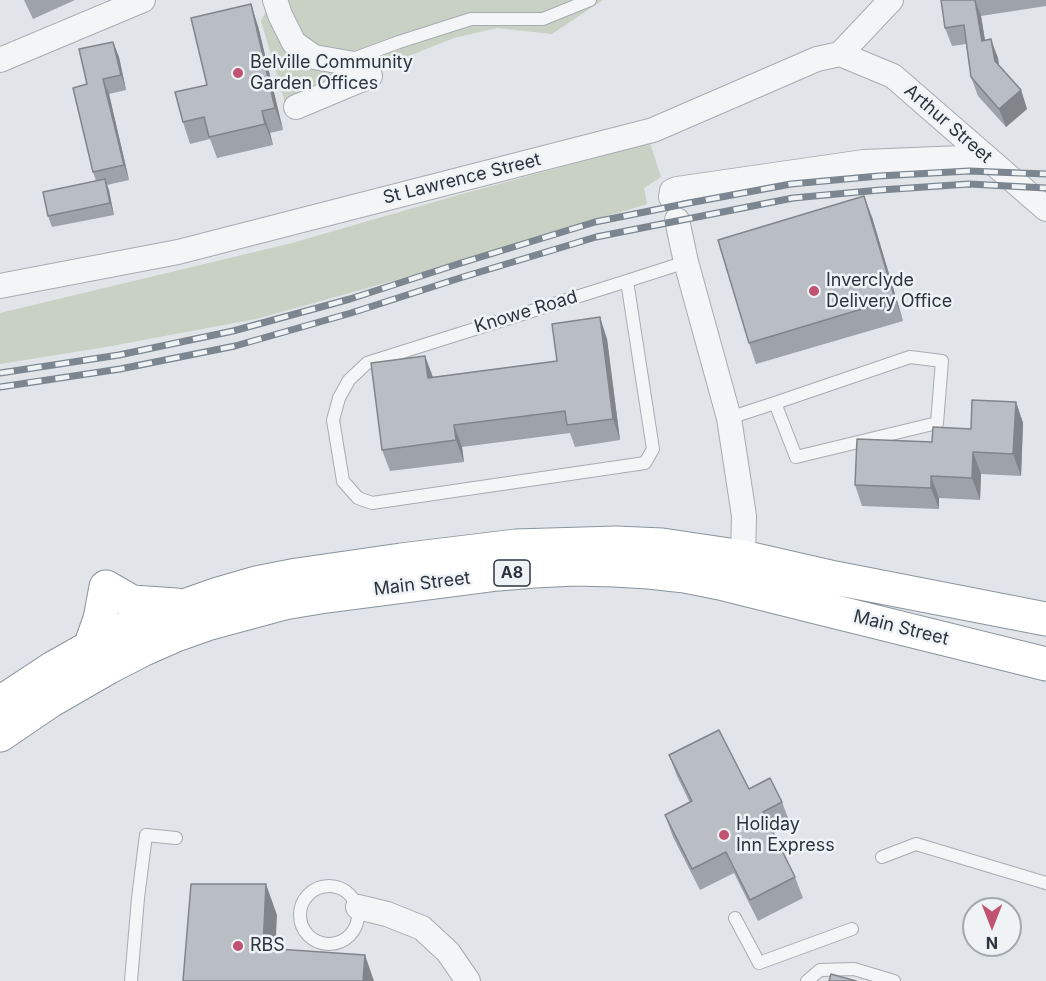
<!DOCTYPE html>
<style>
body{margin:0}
#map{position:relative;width:1046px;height:981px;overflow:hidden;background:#e1e4e8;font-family:Inter,sans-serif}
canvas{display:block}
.north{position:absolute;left:962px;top:897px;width:60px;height:60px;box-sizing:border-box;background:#f0f3f6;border:2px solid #a1a7ac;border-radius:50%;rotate:180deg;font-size:16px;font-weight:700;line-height:24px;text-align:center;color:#2b343e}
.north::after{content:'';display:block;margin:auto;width:21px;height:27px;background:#c05272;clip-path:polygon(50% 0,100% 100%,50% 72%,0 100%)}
</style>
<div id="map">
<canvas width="1046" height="981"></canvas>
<div class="north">N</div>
</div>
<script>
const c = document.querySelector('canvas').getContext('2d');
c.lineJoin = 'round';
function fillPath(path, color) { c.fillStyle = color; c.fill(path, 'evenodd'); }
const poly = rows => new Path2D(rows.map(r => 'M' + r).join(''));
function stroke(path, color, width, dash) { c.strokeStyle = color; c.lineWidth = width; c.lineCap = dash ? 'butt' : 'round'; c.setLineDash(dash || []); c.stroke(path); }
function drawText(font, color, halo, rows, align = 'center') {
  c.font = font + ' Inter,sans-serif'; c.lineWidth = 5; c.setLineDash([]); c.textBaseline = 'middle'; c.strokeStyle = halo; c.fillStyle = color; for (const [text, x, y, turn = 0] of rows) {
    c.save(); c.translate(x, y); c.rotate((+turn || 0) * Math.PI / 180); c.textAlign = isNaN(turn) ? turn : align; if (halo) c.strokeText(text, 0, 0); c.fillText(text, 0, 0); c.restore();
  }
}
fillPath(poly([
 [271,0,603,0,552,34,497,28,454,38,396,61,290,119,261,21],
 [650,143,661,177,644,188,647,204,396,280,256,319,106,347,0,364,0,313,292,243,462,194]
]), '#c8d1c3');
const lane = poly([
 [350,60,399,42,471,19,543,19,590,0],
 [627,281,653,449,645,463,372,503,358,498,343,481,333,420,339,398,349,380,367,363,627,281,686,262],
 [729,418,775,403,910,357,942,361,937,423,796,457,775,403],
 [882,857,916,844,1046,883],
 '300 915a29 29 0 1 1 58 0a29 29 0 1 1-58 0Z',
 [735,918,759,963,852,929],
 [131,981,138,898,146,835,176,838],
 [807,981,820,970,854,969,894,981]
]);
const street = poly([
 [275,0,280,15,294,43,314,57,360,65,370,76,296,107],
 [840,54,893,76,1046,209],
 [0,60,143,0],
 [671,197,672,191,677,189,864,162,986,157],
 [677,220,686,262,729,418,744,516,743,557],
 [0,286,178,252,653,130,817,59,840,54,891,0],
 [358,907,387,914,422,928,448,952,468,981]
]);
const highway = poly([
 [90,647,100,619,106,587,132,602,176,605],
 [0,703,53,668,108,637,144,620,218,594,256,583,297,575,401,560,516,546,616,543,662,545,743,557,835,578,1046,619],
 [0,735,50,701,109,667,142,650,176,635,210,623,284,603,320,597,498,574,535,571,575,569,614,570,649,572,685,576,720,583,824,609,1046,664]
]);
stroke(lane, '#a7acb2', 14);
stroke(street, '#a7acb2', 26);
stroke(highway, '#8a949d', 35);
stroke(lane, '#f3f5f7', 12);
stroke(street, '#f3f5f7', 24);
stroke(highway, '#fff', 33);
const rail = poly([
 [0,373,119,355,233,331,350,299,461,263,595,222,689,203,791,184,879,176,969,171,1046,174],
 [0,387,120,369,235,346,351,313,463,277,596,237,793,198,880,190,969,184,1046,188]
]);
stroke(rail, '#7c8690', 7);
stroke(rail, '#f0f3f6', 4.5, [14]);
fillPath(poly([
 [24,0,75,0,33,19],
 [941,0,1046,0,1046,6,981,16,985,40,998,58,999,66,1021,90,1027,109,1006,127,978,96,971,77,966,44,952,46,945,28],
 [258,26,283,130,270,133,273,145,217,158,210,139,190,144,183,122,207,85],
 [113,42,119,57,126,90,109,94,129,180,107,185,114,215,52,227,48,216,96,181,93,172,87,84],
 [872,217,903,321,756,364,749,343],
 [607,339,620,440,575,447,570,433,462,447,464,462,390,471,382,450,425,356,433,377,557,361],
 [1016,402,1023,423,1021,476,981,474,980,500,939,498,939,509,862,506,855,485,932,442,971,429],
 [669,755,782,802,790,823,773,832,795,877,803,898,758,921,734,873,700,890,673,837,665,815,690,803,677,776]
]), '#9ea3a9');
fillPath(poly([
 [975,0,981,16,988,59,982,41],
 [251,4,258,26,283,130,275,108],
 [991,39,998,58,1001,79,995,61],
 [113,42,119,57,126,90,121,75],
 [103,79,109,94,129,180,124,165],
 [1021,90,1027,109,1006,127,999,109],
 [262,111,270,133,273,145,265,124],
 [105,179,109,190,114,215,110,203],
 [864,196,872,217,903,321,895,299],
 [600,317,607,339,620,440,613,419],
 [425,356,433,378,428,378],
 [1016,402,1023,423,1021,476,1013,454],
 [454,425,462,447,464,462,456,440],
 [973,452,981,474,980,500,972,478],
 [931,476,939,498,939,509,931,488],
 [266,884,277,915,274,978,263,948],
 [365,955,374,981,363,981]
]), '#818589');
const building = poly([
 [941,0,975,0,982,41,991,39,995,61,1021,90,999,109,971,77,964,25,945,28,941,0],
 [251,4,275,108,262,111,265,124,209,137,204,117,183,122,175,92,207,85,191,18,251,4],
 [113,42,121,75,103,79,124,165,93,172,73,88,87,84,79,49,113,42],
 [105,179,110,203,48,216,43,192,105,179],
 [864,196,895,299,749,343,718,240,864,196],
 [600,317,613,419,567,425,565,411,454,425,456,440,382,450,371,363,425,356,428,378,557,361,552,324,600,317],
 [972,400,1016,402,1013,454,973,452,972,478,931,476,931,488,855,485,857,439,932,442,933,427,971,429,972,400],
 [719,730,749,789,770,778,782,802,763,812,795,877,750,900,726,852,692,869,665,815,692,801,669,755,719,730],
 [191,884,266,884,263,948,365,955,363,981,183,981,191,884],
 [831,974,856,981,829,981,831,974]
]);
fillPath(building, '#b8bec4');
stroke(building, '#818589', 1.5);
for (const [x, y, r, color] of [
 [238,73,6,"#c05272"],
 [814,291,6,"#c05272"],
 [724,835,6,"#c05272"],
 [238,946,6,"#c05272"]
]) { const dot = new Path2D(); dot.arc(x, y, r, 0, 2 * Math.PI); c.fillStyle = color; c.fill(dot); stroke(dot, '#f0f3f6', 2); }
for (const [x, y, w] of [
 [512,573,36]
]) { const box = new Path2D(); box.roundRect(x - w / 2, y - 13, w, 26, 4.5); c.fillStyle = '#f0f3f6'; c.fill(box); stroke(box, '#2b343e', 1.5); }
drawText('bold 16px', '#2b343e', null, [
 ["A8",512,573]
]);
drawText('18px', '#2b343e', '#f0f3f6', [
 ["Belville Community",250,63],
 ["Garden Offices",250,84],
 ["Inverclyde",826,281],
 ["Delivery Office",826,302],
 ["Holiday",736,825],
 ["Inn Express",736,846],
 ["RBS",250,946]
], 'left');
drawText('18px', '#2b343e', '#f0f3f6', [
 ["Arthur Street",948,124,41],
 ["St Lawrence Street",462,179,-14],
 ["Knowe Road",526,312,-17],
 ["Main Street",422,584,-7],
 ["Main Street",901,628,14]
]);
</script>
